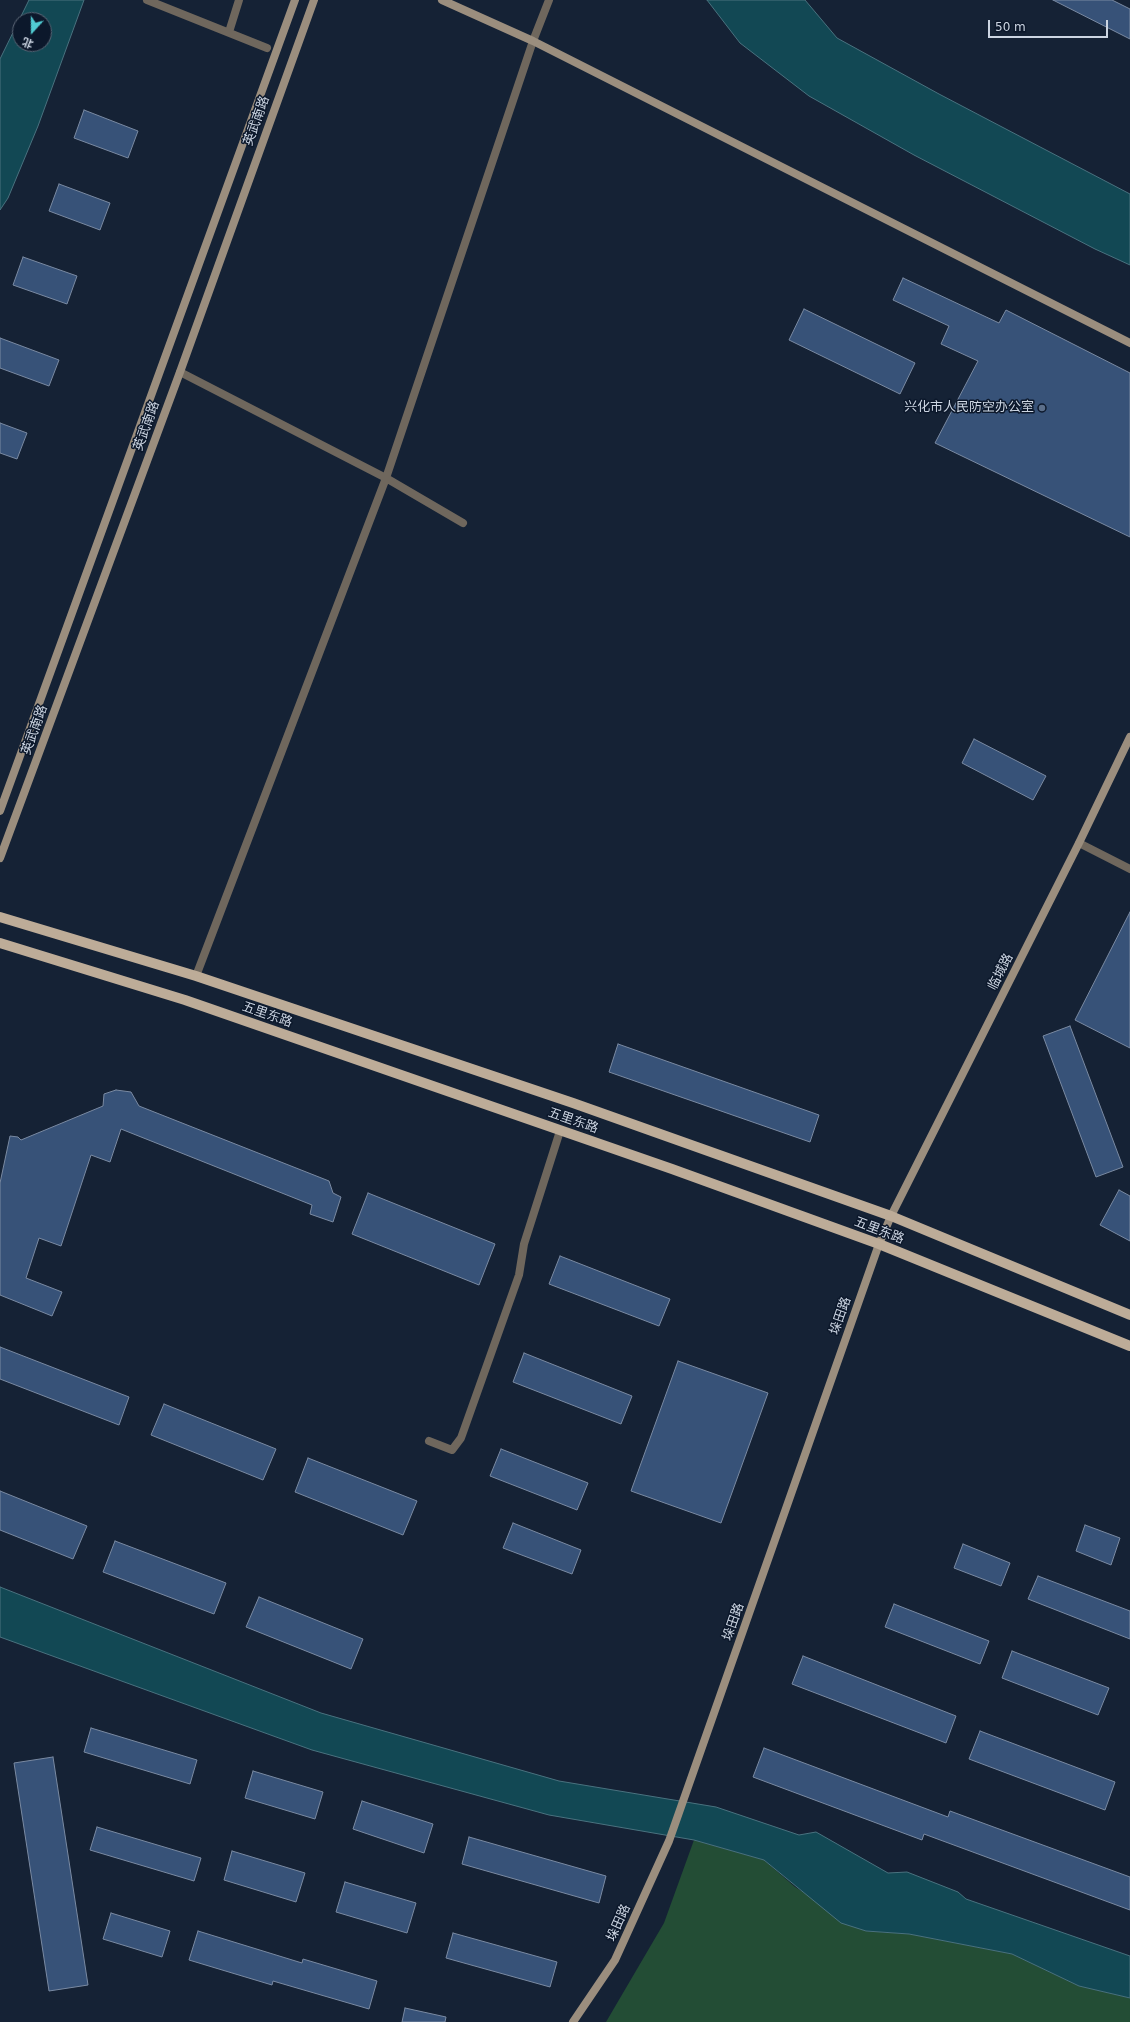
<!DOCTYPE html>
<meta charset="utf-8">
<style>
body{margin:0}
#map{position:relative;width:1130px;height:2022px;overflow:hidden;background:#152235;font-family:"DejaVu Sans","Noto Sans SC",sans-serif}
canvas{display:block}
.north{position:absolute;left:12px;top:12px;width:40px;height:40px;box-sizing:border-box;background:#0c182b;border:1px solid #596474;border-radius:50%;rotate:201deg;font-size:11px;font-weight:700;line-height:16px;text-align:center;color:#ccd5e2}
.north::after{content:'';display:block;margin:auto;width:14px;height:18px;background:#51ccd3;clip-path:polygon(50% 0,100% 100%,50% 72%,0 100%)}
.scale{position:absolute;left:988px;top:20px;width:120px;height:18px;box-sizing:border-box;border:2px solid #ccd5e2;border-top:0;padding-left:5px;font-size:12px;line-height:14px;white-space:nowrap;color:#ccd5e2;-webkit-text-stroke:3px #0c182b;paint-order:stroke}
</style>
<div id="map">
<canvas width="1130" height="2022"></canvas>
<div class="north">北</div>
<div class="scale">50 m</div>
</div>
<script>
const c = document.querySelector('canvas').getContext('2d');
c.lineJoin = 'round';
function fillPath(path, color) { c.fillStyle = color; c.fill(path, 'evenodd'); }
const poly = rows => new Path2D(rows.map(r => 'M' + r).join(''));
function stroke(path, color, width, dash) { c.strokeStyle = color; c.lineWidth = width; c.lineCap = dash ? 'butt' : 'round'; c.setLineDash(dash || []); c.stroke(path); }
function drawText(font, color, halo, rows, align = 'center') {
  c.font = font + ' "DejaVu Sans","Noto Sans SC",sans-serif'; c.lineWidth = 3; c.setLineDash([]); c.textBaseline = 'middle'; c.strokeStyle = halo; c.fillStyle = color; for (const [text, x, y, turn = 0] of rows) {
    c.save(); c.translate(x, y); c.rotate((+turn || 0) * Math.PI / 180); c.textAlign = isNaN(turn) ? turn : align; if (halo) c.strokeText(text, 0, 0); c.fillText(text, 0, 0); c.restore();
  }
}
fillPath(poly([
 [694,1840,764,1860,795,1887,866,1931,909,1934,1012,1954,1079,1986,1130,1998,1130,2022,606,2022,664,1923]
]), '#234d35');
const water = poly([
 [29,0,84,0,38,126,8,198,0,210,0,59,29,0],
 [20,20,44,20,44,44,20,44,20,20],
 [707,0,805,0,837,38,939,94,1130,194,1130,265,1095,249,914,155,809,96,740,43,707,0],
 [0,1587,321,1713,559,1781,716,1807,799,1835,816,1832,888,1873,907,1872,958,1892,966,1899,1130,1956,1130,1998,1079,1986,1012,1954,909,1934,866,1931,841,1923,764,1860,694,1840,549,1815,312,1750,0,1637,0,1587]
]);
fillPath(water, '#124854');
stroke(water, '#4a727f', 1);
const building = poly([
 [1053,0,1112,0,1130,9,1130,39,1053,0],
 [84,110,138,131,128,158,74,138,84,110],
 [59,184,110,203,100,230,49,211,59,184],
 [23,257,77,276,67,304,13,285,23,257],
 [903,278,999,323,1006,310,1130,373,1130,537,935,443,978,361,941,344,949,326,893,300,903,278],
 [804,309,915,363,900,394,789,340,804,309],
 [0,338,59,360,49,386,0,368,0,338],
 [0,423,27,433,17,459,0,453,0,423],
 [974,739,1046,776,1033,800,962,763,974,739],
 [1130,912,1130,1048,1075,1020,1130,912],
 [1070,1026,1123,1167,1096,1177,1043,1036,1070,1026],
 [618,1044,819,1115,810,1142,609,1072,618,1044],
 [116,1090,131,1092,139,1106,329,1181,333,1193,341,1197,333,1222,310,1214,312,1205,121,1129,110,1162,91,1155,61,1246,39,1238,26,1278,62,1292,52,1316,0,1295,0,1183,10,1136,18,1137,21,1140,103,1106,104,1094,116,1090],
 [1119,1190,1130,1196,1130,1241,1100,1225,1119,1190],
 [368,1193,495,1244,479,1285,352,1234,368,1193],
 [560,1256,670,1299,659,1326,549,1284,560,1256],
 [0,1347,129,1397,119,1425,0,1379,0,1347],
 [524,1353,632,1396,621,1424,513,1382,524,1353],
 [678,1361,768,1393,721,1523,631,1491,678,1361],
 [164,1404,276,1449,263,1480,151,1435,164,1404],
 [501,1449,588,1483,577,1510,490,1476,501,1449],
 [308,1458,417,1501,403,1535,295,1492,308,1458],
 [0,1491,87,1526,73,1559,0,1530,0,1491],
 [513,1523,581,1550,572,1574,503,1548,513,1523],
 [1085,1525,1120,1538,1111,1565,1076,1551,1085,1525],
 [115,1541,226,1583,214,1614,103,1572,115,1541],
 [963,1544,1010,1563,1001,1586,954,1568,963,1544],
 [1038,1576,1130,1611,1130,1639,1028,1599,1038,1576],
 [259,1597,363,1639,351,1669,246,1627,259,1597],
 [894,1604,989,1641,980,1664,885,1627,894,1604],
 [1012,1651,1109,1688,1098,1715,1002,1678,1012,1651],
 [803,1656,956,1716,946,1743,792,1684,803,1656],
 [91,1728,197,1760,190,1784,84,1752,91,1728],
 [980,1731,1115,1782,1105,1810,969,1759,980,1731],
 [764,1748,948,1817,950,1811,1130,1877,1130,1910,924,1834,922,1840,753,1777,764,1748],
 [53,1757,88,1985,49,1991,14,1763,53,1757],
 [253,1771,323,1792,315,1819,245,1798,253,1771],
 [362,1801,433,1824,424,1853,353,1829,362,1801],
 [97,1827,201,1858,194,1881,90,1850,97,1827],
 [469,1837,606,1876,599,1903,462,1864,469,1837],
 [232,1851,305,1873,296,1902,224,1880,232,1851],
 [345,1882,416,1903,407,1933,336,1912,345,1882],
 [111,1913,170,1931,162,1957,103,1939,111,1913],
 [198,1931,302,1963,303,1959,377,1981,369,2009,273,1981,272,1985,189,1960,198,1931],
 [453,1933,557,1962,550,1987,446,1958,453,1933],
 [405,2008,446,2017,445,2022,402,2022,405,2008]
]);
fillPath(building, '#375278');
stroke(building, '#7a8aa2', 1);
stroke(poly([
 [147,0,267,48],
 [229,32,239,0],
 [1079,843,1130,869],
 [429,1441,452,1450,461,1438,519,1275,524,1244,560,1131]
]), '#6f675d', 8);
stroke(poly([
 [180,372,386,478,463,523],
 [196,976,386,478,533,41,549,0]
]), '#6f675d', 8);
stroke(poly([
 [442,0,533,41,1130,343],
 [0,811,295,0],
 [0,858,180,372,314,0],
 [573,2022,615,1960,669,1841,879,1244,891,1216,1079,843,1130,737]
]), '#9b8e7e', 8);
stroke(poly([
 [0,917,196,976,573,1103,891,1216,1130,1315],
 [0,943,185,1000,672,1169,879,1244,1130,1346]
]), '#bdac98', 10);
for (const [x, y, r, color] of [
 [1042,408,4,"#5c6f8a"]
]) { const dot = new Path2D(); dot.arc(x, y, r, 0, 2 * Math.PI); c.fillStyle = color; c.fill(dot); stroke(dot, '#0c182b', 1.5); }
drawText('13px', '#ccd5e2', '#0c182b', [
 ["英武南路",257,121,-70],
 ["英武南路",147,426,-70],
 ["英武南路",35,730,-70],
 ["临城路",1001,972,-63],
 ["五里东路",267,1015,19],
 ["五里东路",573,1121,19],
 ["五里东路",879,1231,21],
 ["垛田路",841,1316,-71],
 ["垛田路",734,1622,-71],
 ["垛田路",619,1923,-66]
]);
drawText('13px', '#ccd5e2', '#0c182b', [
 ["兴化市人民防空办公室",1034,408]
], 'right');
</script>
